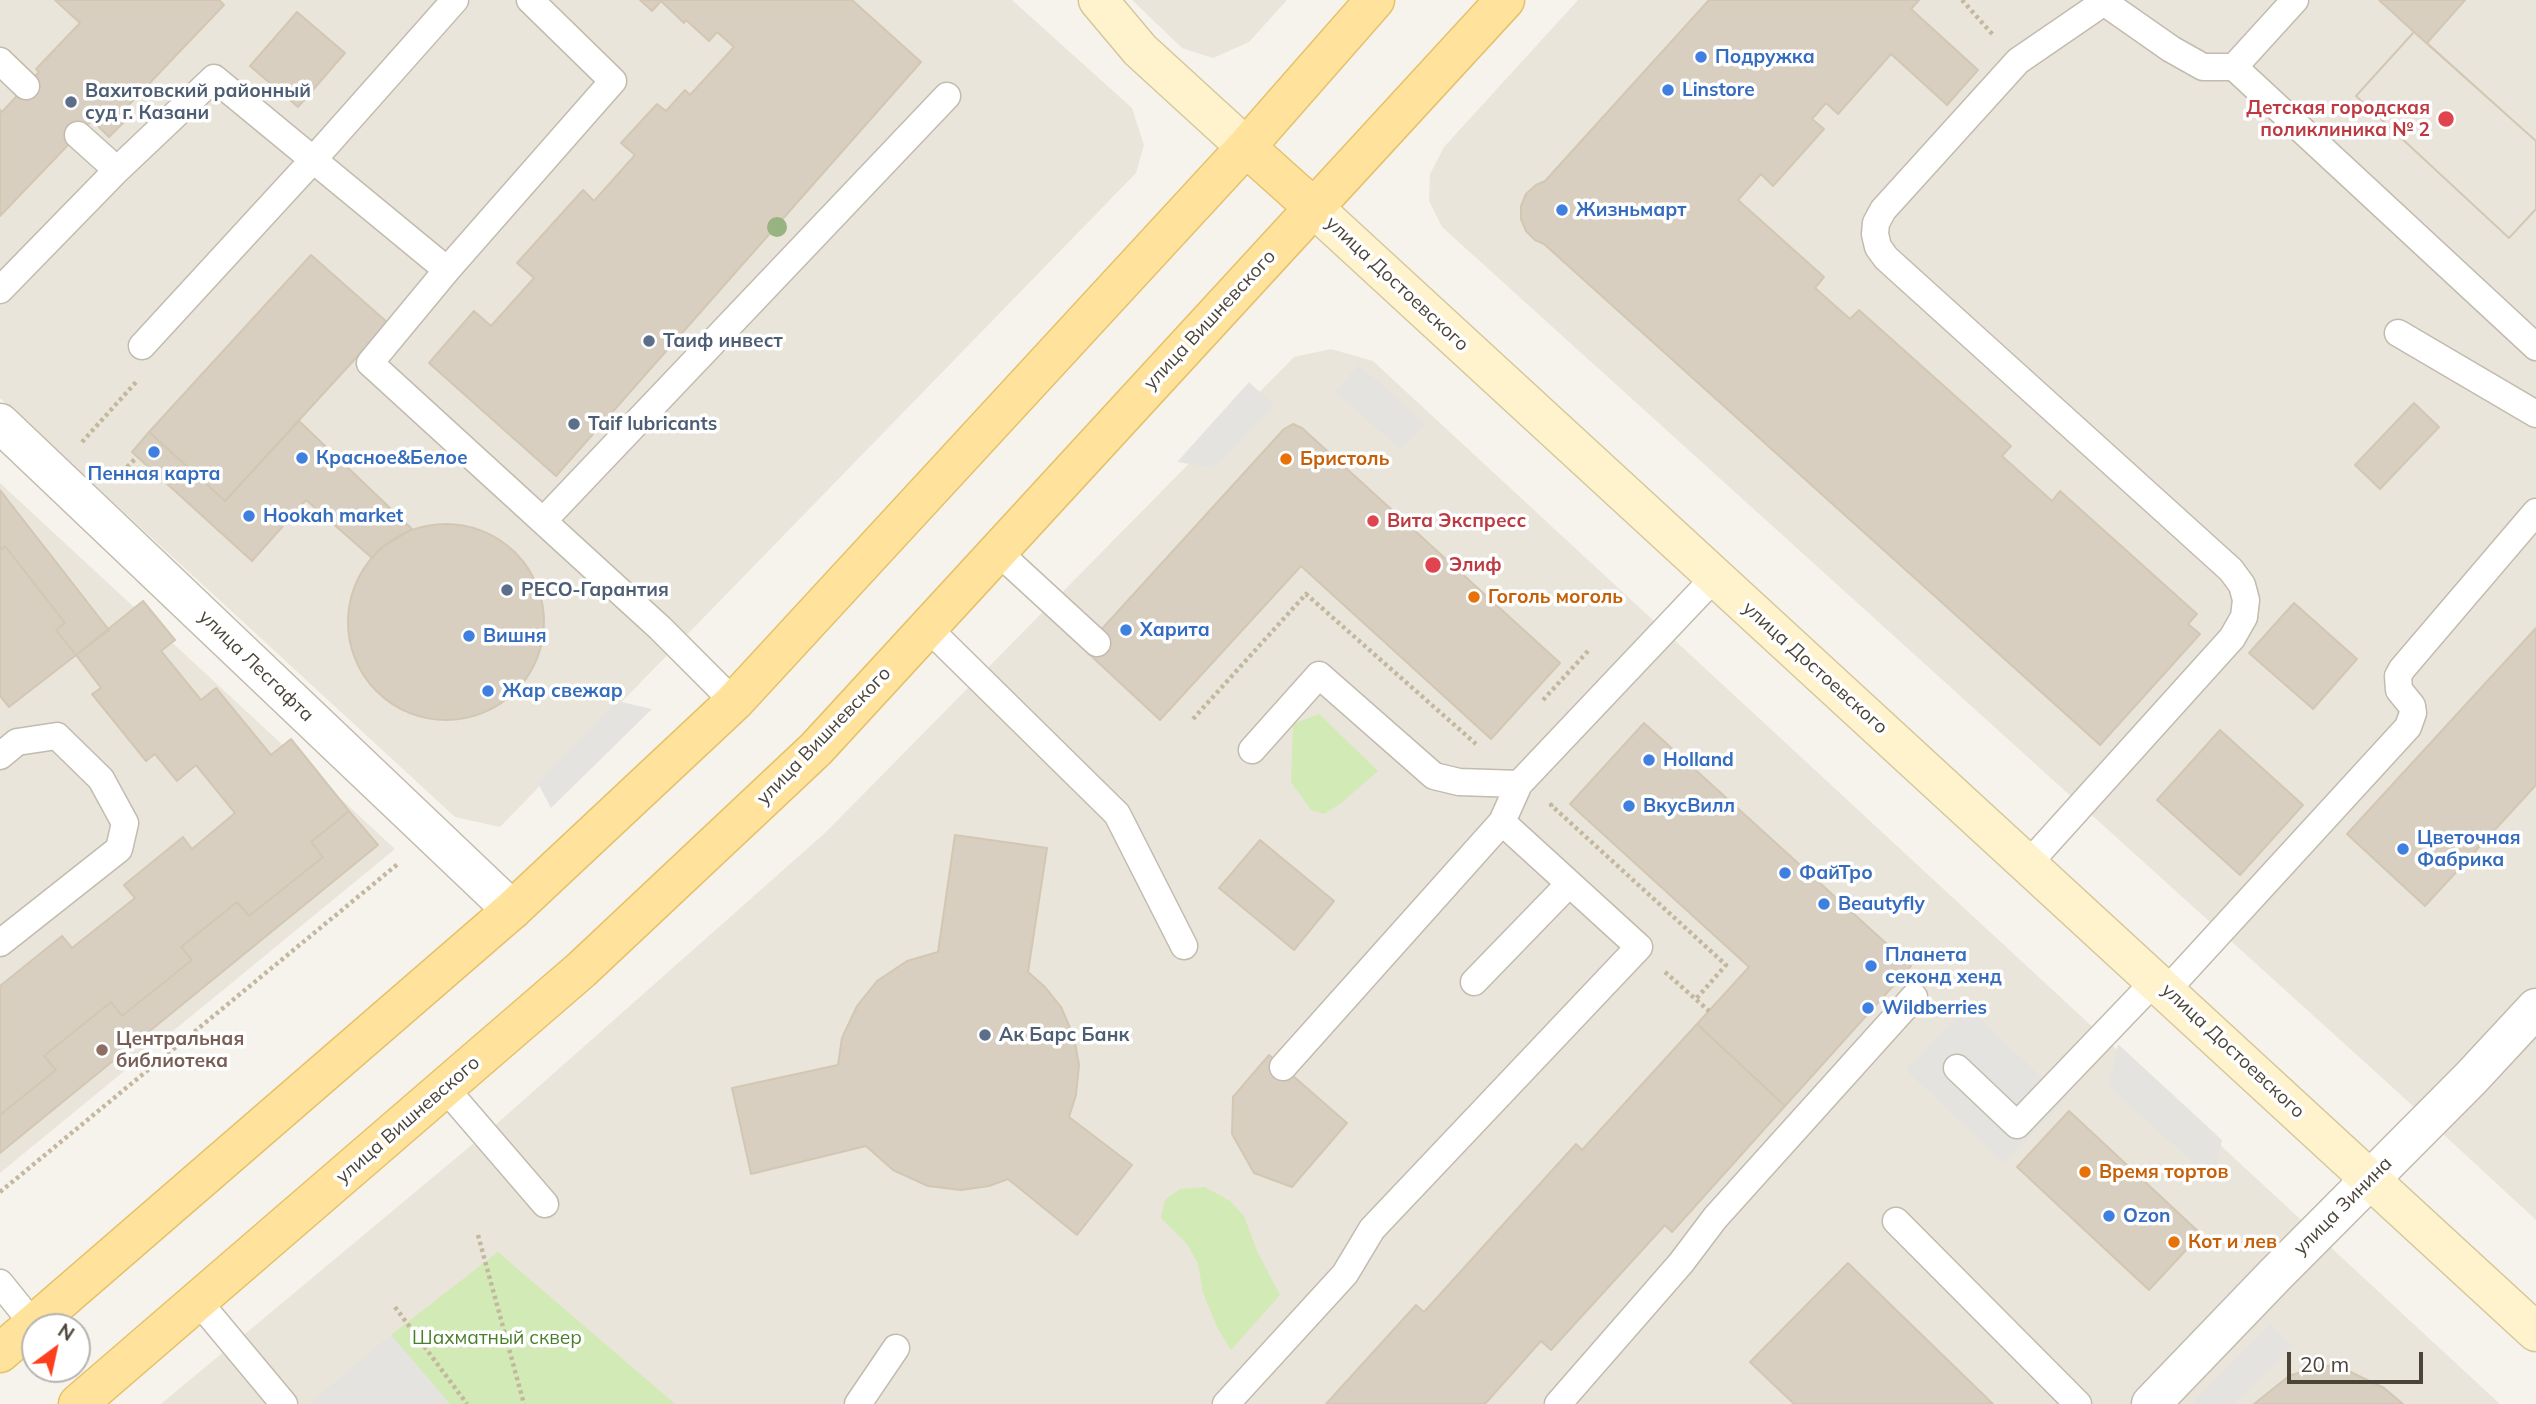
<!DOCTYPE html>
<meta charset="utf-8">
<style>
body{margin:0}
#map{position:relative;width:2536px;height:1404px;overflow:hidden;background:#f6f3ec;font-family:Mulish,sans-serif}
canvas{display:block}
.north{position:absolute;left:21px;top:1313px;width:70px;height:70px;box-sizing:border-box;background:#fff;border:2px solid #b7b4b0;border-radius:50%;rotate:33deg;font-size:19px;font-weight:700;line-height:28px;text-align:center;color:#4b4439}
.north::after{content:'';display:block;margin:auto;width:24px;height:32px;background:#fc3f1d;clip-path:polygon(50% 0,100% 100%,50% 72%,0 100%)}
.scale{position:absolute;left:2287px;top:1352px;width:136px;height:32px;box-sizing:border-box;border:4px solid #4b4439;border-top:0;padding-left:9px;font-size:21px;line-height:24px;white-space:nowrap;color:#4b4439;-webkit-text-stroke:5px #fff;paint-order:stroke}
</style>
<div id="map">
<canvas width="2536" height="1404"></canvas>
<div class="north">N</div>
<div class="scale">20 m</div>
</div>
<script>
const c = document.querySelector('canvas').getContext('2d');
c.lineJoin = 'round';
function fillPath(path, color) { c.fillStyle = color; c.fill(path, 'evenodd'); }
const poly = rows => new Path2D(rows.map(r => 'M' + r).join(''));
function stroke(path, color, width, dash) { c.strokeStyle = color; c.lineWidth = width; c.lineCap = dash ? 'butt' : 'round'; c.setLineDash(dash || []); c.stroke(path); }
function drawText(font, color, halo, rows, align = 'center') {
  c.font = font + ' Mulish,sans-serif'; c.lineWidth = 7; c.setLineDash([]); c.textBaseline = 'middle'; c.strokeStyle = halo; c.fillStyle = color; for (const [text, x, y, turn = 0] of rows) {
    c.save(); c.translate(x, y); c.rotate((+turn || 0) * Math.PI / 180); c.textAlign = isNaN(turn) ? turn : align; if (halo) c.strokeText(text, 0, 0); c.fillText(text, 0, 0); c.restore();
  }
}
fillPath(poly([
 [0,0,1012,0,1132,108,1144,145,1136,173,500,827,455,817,0,398],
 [1132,0,1287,0,1249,42,1213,58,1182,48],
 [1578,0,2536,0,2536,1220,2390,1085,1442,227,1429,201,1430,174,1444,147],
 [1331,349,1373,361,2500,1404,161,1404,492,1128,826,832,1294,357],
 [0,483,395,849,0,1173]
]), '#eae5da');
fillPath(poly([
 [1319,714,1378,771,1340,804,1324,814,1311,810,1291,782,1293,724],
 [1205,1187,1230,1201,1244,1216,1257,1251,1280,1295,1231,1350,1218,1329,1203,1293,1198,1264,1187,1244,1161,1218,1165,1200,1180,1189],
 [498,1252,675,1404,450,1404,391,1335]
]), '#d2eab5');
fillPath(poly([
 [1359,365,1425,424,1401,450,1335,391],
 [1249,382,1274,405,1215,468,1177,462],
 [617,701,652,709,551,808,538,783],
 [1967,1006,2065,1100,2004,1163,1906,1070],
 [2118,1044,2222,1140,2213,1180,2109,1087],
 [2270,1324,2293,1346,2235,1404,2192,1404],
 [391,1335,450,1404,312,1404,311,1402]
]), '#e5e3e0');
const building = poly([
 [55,0,219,0,224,5,124,110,130,116,109,137,92,120,0,216,0,110,2,112,39,72,36,69,80,23,55,0],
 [640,0,852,0,921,62,556,476,429,363,474,311,491,326,534,278,517,263,583,190,594,201,635,155,621,143,657,104,666,111,685,90,690,95,734,47,717,32,709,41,686,20,684,23,661,1,652,11,640,0],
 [1709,0,1919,0,1911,9,1978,70,1947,105,1891,54,1838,114,1826,103,1812,119,1824,129,1773,186,1761,174,1738,200,1824,277,1815,288,1850,319,1859,310,2011,446,2002,456,2052,501,2060,491,2197,614,2188,624,2200,634,2100,745,1544,244,1535,240,1526,231,1521,219,1521,206,1526,194,1536,185,1545,181,1709,0],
 [2379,0,2465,0,2427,43,2536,141,2536,209,2509,238,2356,96,2414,32,2379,0],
 [297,12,345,53,298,107,250,66,297,12],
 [2414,32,2536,141,2536,209,2509,238,2356,96,2414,32],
 [311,255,388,323,225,501,149,432,311,255],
 [2414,403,2439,427,2380,489,2355,465,2414,403],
 [299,421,412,529,381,548,372,558,306,500,252,561,132,452,149,432,225,501,299,421],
 [1293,424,1302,428,1560,663,1491,739,1301,566,1160,720,1088,653,1104,634,1100,631,1284,429,1293,424],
 [0,490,109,630,76,655,56,630,65,623,5,546,0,550,0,490],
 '348 622a98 98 0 1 1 196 0a98 98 0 1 1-196 0Z',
 [5,546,65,623,56,630,76,655,9,707,0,696,0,550,5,546],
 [143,601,175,640,161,651,201,700,216,688,271,755,291,739,349,811,311,842,323,857,249,916,237,902,181,947,192,960,122,1016,111,1002,44,1056,56,1070,0,1115,0,986,62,936,72,948,135,898,124,885,183,837,192,849,235,813,196,765,177,781,155,754,146,761,92,694,101,688,76,655,143,601],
 [2294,603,2357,659,2313,709,2249,653,2294,603],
 [2536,628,2536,785,2425,906,2347,834,2536,628],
 [1644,723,1911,966,1785,1106,1697,1024,1749,967,1570,804,1644,723],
 [2220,730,2303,805,2240,875,2157,800,2220,730],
 [349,811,378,845,0,1153,0,1115,56,1070,44,1056,111,1002,122,1016,192,960,181,947,237,902,249,916,323,857,311,842,349,811],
 [955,835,1047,848,1028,972,1045,987,1061,1007,1074,1037,1079,1065,1076,1095,1069,1117,1132,1165,1077,1235,1008,1179,989,1186,961,1190,928,1186,893,1170,866,1146,751,1174,732,1088,838,1065,842,1038,857,1006,877,981,907,961,938,952,955,835],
 [1260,840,1334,901,1294,950,1219,888,1260,840],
 [1697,1024,1785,1106,1672,1232,1665,1225,1551,1350,1541,1341,1485,1404,1326,1404,1416,1305,1424,1312,1576,1144,1582,1150,1697,1024],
 [1269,1055,1347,1123,1292,1187,1254,1173,1232,1134,1233,1097,1269,1055],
 [2069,1111,2201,1234,2149,1290,2017,1167,2069,1111],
 [1848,1263,1893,1307,1993,1404,1794,1404,1750,1362,1848,1263],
 [2336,1365,2384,1388,2403,1404,2254,1404,2289,1376,2316,1367,2336,1365]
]);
fillPath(building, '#d8cfc1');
stroke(building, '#d3c7b4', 2);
const lane = poly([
 [2101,0,2171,49,2203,67,2234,67,2536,347],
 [0,61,26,86],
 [2234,67,2295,0],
 [78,135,117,170],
 [447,270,613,81,530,0],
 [0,290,117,170,214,78,447,270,370,363,660,628,734,702],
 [2398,333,2536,414],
 [142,346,313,160,455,0],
 [544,520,947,96],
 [998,552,1097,643],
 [928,628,1117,814,1184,946],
 [1252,750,1319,675,1434,776,1459,782,1519,784,1715,577],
 [0,756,17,742,57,736,101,779,125,823,119,849,0,943],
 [2029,863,2232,638,2244,617,2246,600,2242,585,2231,570,1886,258,1878,247,1875,234,1876,223,1883,210,2018,61,2104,2],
 [1474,982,1569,884],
 [2167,990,2408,727,2413,713,2412,706,2399,690,2398,676,2402,669,2536,512],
 [1283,1067,1502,822],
 [1957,1068,2017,1125,2156,980],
 [445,1088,545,1204],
 [1896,1221,2078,1404],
 [0,1283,34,1325],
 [198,1301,284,1404],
 [858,1404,896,1348],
 [1226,1404,1345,1274,1372,1229,1639,947,1502,822,1519,784],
 [1558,1404,1681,1263,1715,1218,1914,997]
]);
const street = poly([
 [0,423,512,910],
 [2151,1404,2274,1276,2471,1078,2536,1008]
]);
const secondary = poly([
 [1098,0,1140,50,1246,147],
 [1314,208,2536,1332]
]);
const primary = poly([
 [1246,147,1314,208],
 [0,1353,512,910,734,702,1246,147,1375,0],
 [78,1404,581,970,816,749,1505,0]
]);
stroke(lane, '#c2bbae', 29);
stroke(street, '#c2bbae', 41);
stroke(secondary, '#d6c79b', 41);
stroke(primary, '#e6c16a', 41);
stroke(poly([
 [1962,0,1994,36],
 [82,442,137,381],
 [127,467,137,457],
 [1543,700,1588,651],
 [1193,719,1306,594,1476,744],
 [1553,804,1551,805,1726,965,1696,999],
 [1665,972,1709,1011],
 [0,1192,399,863],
 [478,1235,524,1404],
 [395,1307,467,1404]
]), '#c4b79f', 4.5, [3.5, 3.5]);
stroke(lane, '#fff', 26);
stroke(street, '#fff', 38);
stroke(secondary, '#fff3cd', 38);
stroke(primary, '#ffe39c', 38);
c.fillStyle = '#97b381';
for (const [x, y] of [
 [777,227]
]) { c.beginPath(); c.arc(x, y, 10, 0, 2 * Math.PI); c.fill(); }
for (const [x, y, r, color] of [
 [1701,57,7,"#3f7fe0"],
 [1668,90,7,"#3f7fe0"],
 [71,102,7,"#5c6f8a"],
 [2446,119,9,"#e0444e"],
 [1562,210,7,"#3f7fe0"],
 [649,341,7,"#5c6f8a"],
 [574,424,7,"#5c6f8a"],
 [154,452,7,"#3f7fe0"],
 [302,458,7,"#3f7fe0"],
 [1286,459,7,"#e8710a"],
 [249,516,7,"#3f7fe0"],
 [1373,521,7,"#e0444e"],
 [1433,565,9,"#e0444e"],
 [507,590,7,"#5c6f8a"],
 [1474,597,7,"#e8710a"],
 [1126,630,7,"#3f7fe0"],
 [469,636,7,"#3f7fe0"],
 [488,691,7,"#3f7fe0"],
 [1649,760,7,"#3f7fe0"],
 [1629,806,7,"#3f7fe0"],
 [2403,849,7,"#3f7fe0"],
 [1785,873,7,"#3f7fe0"],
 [1824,904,7,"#3f7fe0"],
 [1871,966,7,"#3f7fe0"],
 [1868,1008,7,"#3f7fe0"],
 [985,1035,7,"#5c6f8a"],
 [102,1050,7,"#8d6e63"],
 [2085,1172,7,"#e8710a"],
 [2109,1216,7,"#3f7fe0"],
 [2174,1242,7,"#e8710a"]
]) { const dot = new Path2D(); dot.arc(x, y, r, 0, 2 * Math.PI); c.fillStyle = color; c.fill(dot); stroke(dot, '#fff', 2.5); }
drawText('bold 19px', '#366cbe', '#fff', [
 ["Подружка",1715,57],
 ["Linstore",1682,90],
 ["Жизньмарт",1576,210],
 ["Красное&Белое",316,458],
 ["Пенная карта",154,474,"center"],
 ["Hookah market",263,516],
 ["Харита",1140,630],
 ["Вишня",483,636],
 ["Жар свежар",502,691],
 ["Holland",1663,760],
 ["ВкусВилл",1643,806],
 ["Цветочная",2417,838],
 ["Фабрика",2417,860],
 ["ФайТро",1799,873],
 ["Beautyfly",1838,904],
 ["Планета",1885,955],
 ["секонд хенд",1885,977],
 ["Wildberries",1882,1008],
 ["Ozon",2123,1216]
], 'left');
drawText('bold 19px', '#4e5e75', '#fff', [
 ["Вахитовский районный",85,91],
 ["суд г. Казани",85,113],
 ["Таиф инвест",663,341],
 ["Taif lubricants",588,424],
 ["РЕСО-Гарантия",521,590],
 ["Ак Барс Банк",999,1035]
], 'left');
drawText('bold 19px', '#be3a42', '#fff', [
 ["Детская городская",2430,108,"right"],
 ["поликлиника № 2",2430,130,"right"],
 ["Вита Экспресс",1387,521],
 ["Элиф",1449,565]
], 'left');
drawText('19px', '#4b4439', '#fff', [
 ["улица Достоевского",1397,284,43],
 ["улица Вишневского",1210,320,-47],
 ["улица Лесгафта",256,666,44],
 ["улица Достоевского",1815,668,42],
 ["улица Вишневского",824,736,-46],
 ["улица Достоевского",2233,1051,43],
 ["улица Вишневского",408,1120,-41],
 ["улица Зинина",2343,1206,-45]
]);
drawText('bold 19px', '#c56008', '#fff', [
 ["Бристоль",1300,459],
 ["Гоголь моголь",1488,597],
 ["Время тортов",2099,1172],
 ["Кот и лев",2188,1242]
], 'left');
drawText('bold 19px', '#785e54', '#fff', [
 ["Центральная",116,1039],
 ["библиотека",116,1061]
], 'left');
drawText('19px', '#4a7f2a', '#fff', [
 ["Шахматный сквер",497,1338]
]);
</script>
